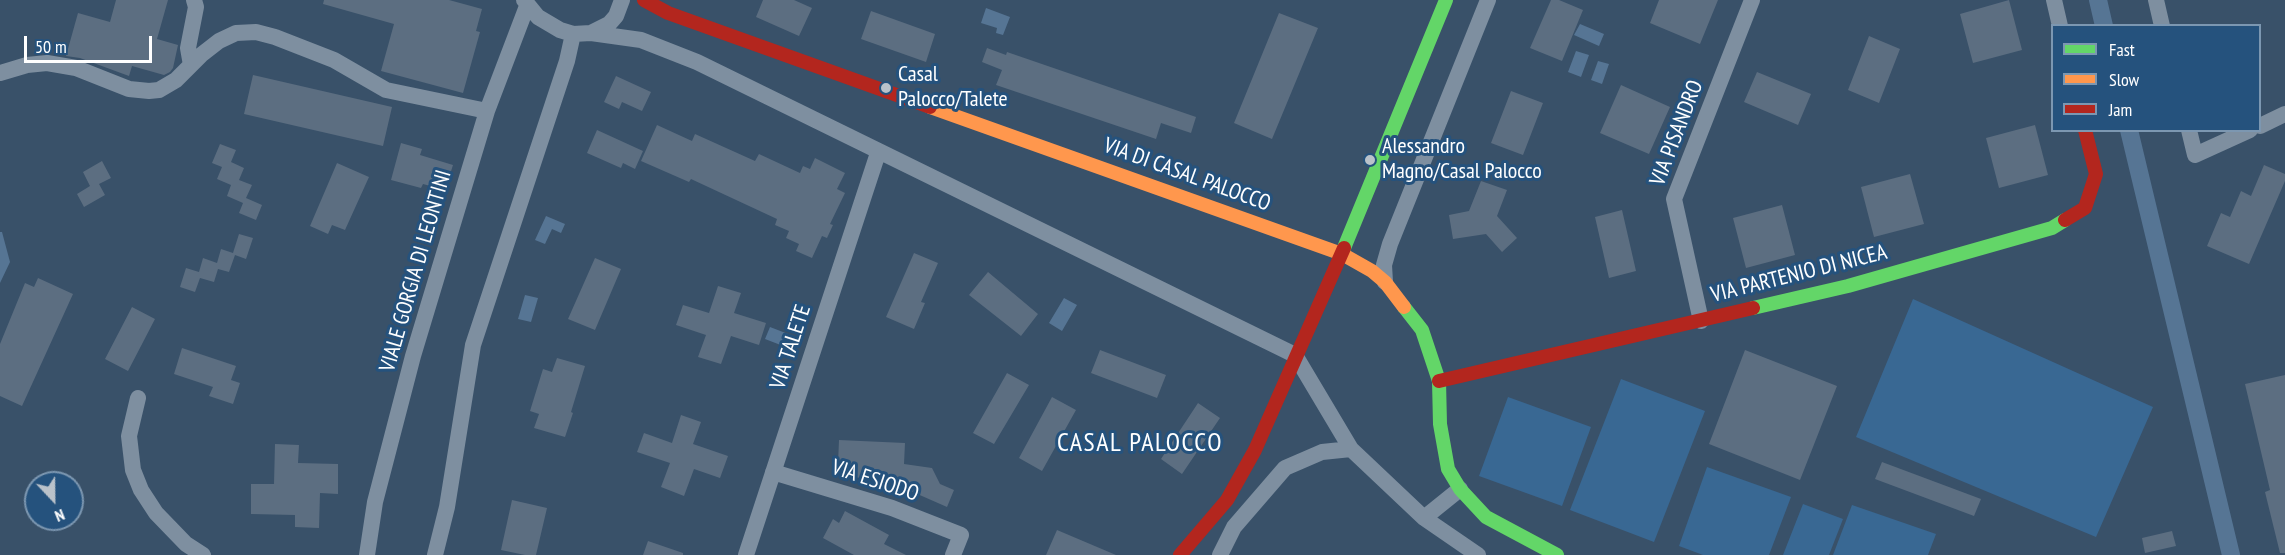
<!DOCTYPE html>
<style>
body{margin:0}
#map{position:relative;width:2285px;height:555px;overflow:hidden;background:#395169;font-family:"PT Sans Narrow",sans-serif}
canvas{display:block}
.legend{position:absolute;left:2051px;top:24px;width:210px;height:108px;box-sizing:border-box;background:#25527d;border:2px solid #7c97b1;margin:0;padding:8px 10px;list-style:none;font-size:18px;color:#fff}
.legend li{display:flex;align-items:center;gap:12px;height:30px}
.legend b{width:30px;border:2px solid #7c97b1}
.north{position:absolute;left:24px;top:471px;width:60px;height:60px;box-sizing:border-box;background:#25527d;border:2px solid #7c97b1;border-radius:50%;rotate:158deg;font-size:16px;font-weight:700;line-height:24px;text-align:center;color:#fff}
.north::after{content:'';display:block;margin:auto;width:21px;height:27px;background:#bac2ca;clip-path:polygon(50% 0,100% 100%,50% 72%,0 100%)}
.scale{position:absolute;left:24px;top:36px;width:128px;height:27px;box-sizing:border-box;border:3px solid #fff;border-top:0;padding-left:8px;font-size:18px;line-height:21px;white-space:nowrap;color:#fff;-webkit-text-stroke:4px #25527d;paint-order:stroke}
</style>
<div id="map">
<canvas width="2285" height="555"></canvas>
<ul class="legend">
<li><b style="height:8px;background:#63d668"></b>Fast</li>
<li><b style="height:8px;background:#ff974d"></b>Slow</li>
<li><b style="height:8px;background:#b3261e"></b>Jam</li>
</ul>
<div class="north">N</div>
<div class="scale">50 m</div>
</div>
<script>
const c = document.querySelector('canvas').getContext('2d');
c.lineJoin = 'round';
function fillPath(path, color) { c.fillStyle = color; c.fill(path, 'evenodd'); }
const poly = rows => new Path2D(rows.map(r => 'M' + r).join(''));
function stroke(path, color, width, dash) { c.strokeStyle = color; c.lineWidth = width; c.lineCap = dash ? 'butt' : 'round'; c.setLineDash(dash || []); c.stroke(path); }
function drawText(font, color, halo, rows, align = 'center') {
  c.font = font + ' "PT Sans Narrow",sans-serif'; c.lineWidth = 6; c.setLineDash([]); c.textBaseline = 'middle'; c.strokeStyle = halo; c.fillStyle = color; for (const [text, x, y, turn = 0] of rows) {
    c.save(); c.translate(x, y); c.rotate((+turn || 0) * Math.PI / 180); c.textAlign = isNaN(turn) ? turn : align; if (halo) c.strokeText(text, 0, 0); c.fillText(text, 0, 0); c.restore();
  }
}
fillPath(poly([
 [1913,299,2153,407,2096,537,1856,437],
 [1621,379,1705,411,1654,542,1570,510],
 [1508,397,1591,427,1562,506,1479,476],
 [1707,467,1791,497,1769,555,1703,555,1679,546],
 [1803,504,1843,519,1829,555,1783,555],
 [1852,505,1936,534,1928,555,1833,555]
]), '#396893');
fillPath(poly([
 [986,8,1010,17,1003,35,996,33,997,28,981,23],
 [1580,24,1604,34,1599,46,1574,35],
 [1576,51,1589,55,1581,77,1568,72],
 [1598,61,1609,64,1602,84,1591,80],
 [546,216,565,224,561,233,552,229,545,244,535,240],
 [0,232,2,232,10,262,0,283],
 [525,295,538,298,531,322,518,319],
 [1064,298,1077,305,1062,331,1049,323],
 [770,327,796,337,791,349,765,339]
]), '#567594');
stroke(poly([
 [2098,0,2104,26],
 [2129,130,2231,555]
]), '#567594', 18);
fillPath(poly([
 [116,0,168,0,157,39,178,45,173,68,170,72,164,75,132,66,129,76,80,58,66,56,78,13,110,22],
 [324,0,449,0,482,9,476,31,480,32,463,93,381,71,394,24,323,4],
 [763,0,794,0,812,8,799,36,756,17],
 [1551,0,1559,0,1583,10,1562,61,1530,48],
 [1659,0,1718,0,1700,44,1650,23],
 [2009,0,2022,50,1973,63,1960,14],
 [871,11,935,34,926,62,861,39],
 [1279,13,1318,28,1272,139,1234,123],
 [1869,36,1900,49,1879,103,1848,90],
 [987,48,1006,55,1007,52,1196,117,1191,133,1161,123,1156,139,996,85,1002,70,982,62],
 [1757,72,1811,94,1798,125,1744,102],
 [253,75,392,107,383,146,244,114],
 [616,76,651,92,642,111,622,102,619,109,604,102],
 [1621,85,1670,107,1649,154,1600,133],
 [1511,91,1543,103,1523,155,1491,143],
 [657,125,692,141,695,134,755,161,759,154,800,173,803,166,810,169,815,158,845,173,837,189,845,193,830,224,833,225,827,238,822,236,812,258,796,251,799,244,786,238,789,231,775,225,777,219,691,179,689,182,641,161],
 [2035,125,2048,175,1999,188,1986,138],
 [597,130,643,151,635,169,623,163,621,168,587,153],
 [401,143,422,149,420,155,453,165,445,190,423,184,421,188,391,180],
 [220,144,236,150,231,162,244,168,239,180,252,185,246,198,262,205,256,220,239,213,243,203,227,196,231,185,217,179,222,167,212,163],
 [102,161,111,178,99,184,105,195,84,207,77,194,90,186,83,172],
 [337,163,369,177,345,230,332,225,328,234,310,226],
 [2264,165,2285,174,2285,181,2249,264,2207,246,2221,213,2230,217,2241,191,2251,196],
 [1910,174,1924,224,1874,237,1861,187],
 [1481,181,1507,190,1497,216,1517,238,1502,252,1486,234,1453,239,1449,215,1469,211],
 [1782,205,1795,255,1746,268,1733,218],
 [1622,210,1636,271,1609,278,1595,217],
 [239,234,253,238,246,259,235,255,229,272,218,269,214,282,200,278,195,292,180,287,186,268,199,272,203,258,217,263,221,249,233,253],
 [914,253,938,263,921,302,925,303,914,329,886,317],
 [595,258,621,269,595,330,568,319],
 [988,272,1038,314,1021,336,969,295],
 [38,278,73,294,22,406,0,396,0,344,25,283,34,287],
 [718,286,741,293,734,313,766,323,759,345,731,336,721,364,698,357,706,335,676,325,683,305,709,313],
 [132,307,155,319,128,371,105,359],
 [182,348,236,366,231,380,240,383,233,404,209,396,213,387,174,374],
 [1100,350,1166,375,1157,398,1091,373],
 [1745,350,1837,386,1800,480,1709,444],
 [557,358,585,366,571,412,573,413,565,437,534,428,539,414,530,411,543,369,552,372],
 [1007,373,1029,385,994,444,973,433],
 [2285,375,2285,553,2280,553,2265,492,2270,490,2245,384],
 [1052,397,1076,410,1042,471,1019,458],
 [1198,403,1220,418,1182,474,1161,459],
 [681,415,701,422,693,444,728,456,720,478,694,469,684,496,661,487,670,463,637,452,644,433,672,443],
 [839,440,905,443,904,464,932,468,940,484,954,490,947,507,906,489,908,480,845,477,845,464,838,464],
 [275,444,299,445,298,463,338,464,338,494,320,493,319,528,295,527,295,515,251,514,251,484,274,484],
 [1882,462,1981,499,1974,516,1875,479],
 [512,500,547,508,536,555,525,555,501,550],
 [845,511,889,535,884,544,906,555,854,555,823,538,833,519,839,523],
 [1057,530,1116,555,1046,555],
 [2172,531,2176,546,2145,553,2142,538],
 [648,541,683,553,683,555,643,555]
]), '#5c6e81');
stroke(poly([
 [524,0,538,17,560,30,573,34,591,33,641,40,697,62,1295,355,1351,449,1424,518,1478,555],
 [2054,0,2060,26],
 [2156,0,2162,26],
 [591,33,609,24,616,16,622,0],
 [191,65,188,48,196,7,194,0],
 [0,73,27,65,47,63,76,68,129,89,149,91,159,90,176,80,201,55,219,41,236,33,256,32,275,37,334,60,386,90,487,111],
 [2260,126,2285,114],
 [2189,130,2195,155,2250,130],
 [1385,282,1384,265,1390,244,1488,0],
 [1701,321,1674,199,1752,0],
 [138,398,129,436,133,470,141,490,156,513,186,544,203,555],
 [773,472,892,508,961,535,953,555],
 [1424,518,1460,489],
 [367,555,375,502,413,356,487,111,527,6],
 [435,555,447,507,473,345,567,61,573,34],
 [746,555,878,153],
 [1220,555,1234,527,1285,468,1322,452,1351,449]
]), '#7e8fa0', 16);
stroke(poly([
 [1344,248,1446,0],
 [1404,307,1422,330,1439,381,1440,424,1448,469,1460,489,1486,517,1557,555],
 [1753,308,1848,286,2052,228,2065,220]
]), '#63d668', 14);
stroke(poly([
 [930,107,1342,254,1372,271,1385,282,1404,307]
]), '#ff974d', 14);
stroke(poly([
 [644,0,668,13,930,107],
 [2065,220,2085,208,2096,174,2085,130],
 [1439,381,1753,308],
 [1180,555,1227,500,1255,450,1344,248]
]), '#b3261e', 14);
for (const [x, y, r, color] of [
 [886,88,6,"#bac2ca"],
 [1370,160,6,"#bac2ca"]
]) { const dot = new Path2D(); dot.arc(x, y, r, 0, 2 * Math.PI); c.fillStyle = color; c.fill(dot); stroke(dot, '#25527d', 2); }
drawText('22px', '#fff', '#25527d', [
 ["Casal",898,75],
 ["Palocco/Talete",898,100],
 ["Alessandro",1382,147],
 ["Magno/Casal Palocco",1382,172]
], 'left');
drawText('22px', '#fff', '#25527d', [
 ["VIA PISANDRO",1677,133,-69],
 ["VIA DI CASAL PALOCCO",1187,175,20],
 ["VIALE GORGIA DI LEONTINI",416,271,-74],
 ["VIA PARTENIO DI NICEA",1799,274,-14],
 ["VIA TALETE",791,347,-72],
 ["VIA ESIODO",875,481,18]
]);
c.letterSpacing = '1.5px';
drawText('26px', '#fff', '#25527d', [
 ["CASAL PALOCCO",1140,444]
]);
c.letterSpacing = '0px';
</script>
